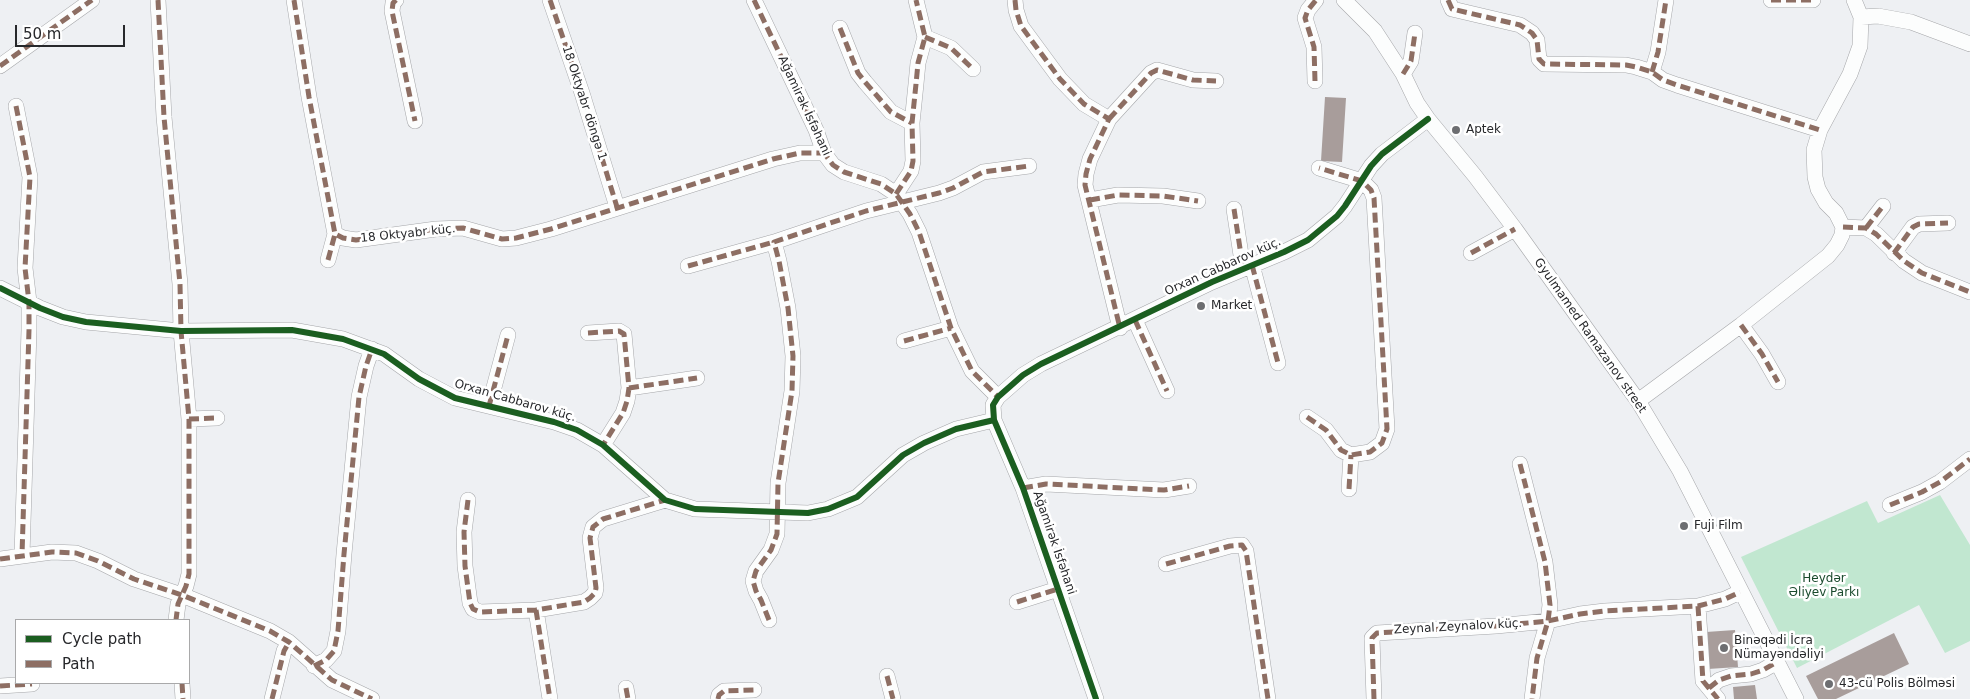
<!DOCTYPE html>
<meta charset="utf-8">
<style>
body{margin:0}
#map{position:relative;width:1970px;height:699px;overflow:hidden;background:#eef0f3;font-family:"DejaVu Sans",sans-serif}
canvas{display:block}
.legend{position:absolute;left:15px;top:619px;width:175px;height:65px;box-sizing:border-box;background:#fff;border:1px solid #a9a9aa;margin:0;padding:6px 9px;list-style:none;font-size:15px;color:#27282b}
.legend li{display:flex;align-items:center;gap:10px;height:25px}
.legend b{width:25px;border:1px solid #a9a9aa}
.scale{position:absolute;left:15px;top:25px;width:110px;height:22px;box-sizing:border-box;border:2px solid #27282b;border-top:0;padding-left:6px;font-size:15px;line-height:18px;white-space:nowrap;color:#27282b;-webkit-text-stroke:4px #fff;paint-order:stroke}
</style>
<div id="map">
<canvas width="1970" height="699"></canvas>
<ul class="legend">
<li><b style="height:6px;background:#1b5e20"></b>Cycle path</li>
<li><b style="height:6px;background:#8d6e63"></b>Path</li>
</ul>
<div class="scale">50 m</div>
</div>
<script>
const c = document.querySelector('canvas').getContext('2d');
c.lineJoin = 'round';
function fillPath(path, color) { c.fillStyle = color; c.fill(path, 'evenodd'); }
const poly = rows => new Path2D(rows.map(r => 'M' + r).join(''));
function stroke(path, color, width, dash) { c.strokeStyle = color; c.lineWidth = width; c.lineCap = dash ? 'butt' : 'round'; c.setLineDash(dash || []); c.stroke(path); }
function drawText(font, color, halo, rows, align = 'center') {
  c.font = font + ' "DejaVu Sans",sans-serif'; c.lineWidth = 5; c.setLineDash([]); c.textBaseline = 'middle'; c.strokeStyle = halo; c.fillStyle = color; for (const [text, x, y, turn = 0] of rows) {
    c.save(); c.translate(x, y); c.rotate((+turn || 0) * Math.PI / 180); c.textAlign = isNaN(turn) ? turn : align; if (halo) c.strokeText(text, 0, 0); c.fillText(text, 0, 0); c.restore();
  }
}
fillPath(poly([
 [1940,495,1970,545,1970,641,1945,653,1919,605,1797,668,1741,557,1867,501,1878,523]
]), '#c1e7d0');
fillPath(poly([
 [1325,97,1346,98,1342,162,1321,161],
 [1735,630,1738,667,1708,669,1706,632],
 [1894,633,1909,664,1836,699,1818,699,1806,676],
 [1755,685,1757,699,1734,699,1733,687]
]), '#a89d9b');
const street = poly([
 [158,0,164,117,180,284,181,331,189,419,189,574,186,586,178,604,176,620],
 [294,0,309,97,335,234,343,238,356,240,436,229,463,228,502,239,516,238,551,229,773,159,800,153,824,153],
 [396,0,393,3,392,11,415,121],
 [550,0,582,93,617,207],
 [754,0,816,130,824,153,833,165,844,172,881,184,896,194,910,214,919,232,951,328,972,371,998,397],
 [1015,0,1016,10,1021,26,1060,79,1084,104,1109,119,1090,159,1086,174,1085,185,1120,328],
 [1344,0,1375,31,1403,74,1417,103,1428,119,1475,176,1515,229,1638,401,1680,471,1796,699],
 [1448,0,1452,9,1520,25,1532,33,1537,40,1539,59,1544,64,1626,65,1636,67,1652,72,1663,80,1677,85,1820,130],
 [1771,0,1813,0],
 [1861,17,1878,16,1911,22,1970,44],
 [840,28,858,73,865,82,891,112,912,123],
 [925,37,951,48,973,69],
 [0,66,92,0],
 [1652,72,1658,52,1666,0],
 [1403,74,1411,61,1415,33],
 [1315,81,1314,47,1305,18,1308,10,1316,0],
 [16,106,30,177,25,268,29,302,29,330,22,555],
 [1109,119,1151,73,1157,70,1193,80,1216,81],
 [896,194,911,171,913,161,912,123,916,84,918,63,925,37,916,0],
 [1090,200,1118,195,1163,196,1198,201],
 [1234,209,1243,268],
 [1843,227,1866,228,1876,234,1904,261,1922,273,1970,292],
 [1866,228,1883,206],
 [1471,253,1515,229],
 [1894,253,1913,227,1919,224,1948,223],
 [328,260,335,234],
 [1252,265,1278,363],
 [688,266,774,242],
 [0,288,40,308,63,317,86,322,181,331,292,330,343,339,384,354,419,379,455,398,554,422,577,430,603,445,665,500,695,509,808,513,828,509,857,497,903,455,924,443,956,429,994,420],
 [1135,320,1167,391],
 [1741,325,1762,354,1778,382],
 [588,333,619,331,624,334,629,388,627,401,623,413,603,445],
 [904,341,951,328],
 [629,388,697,378],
 [1638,401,1741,325,1828,256,1837,245,1842,235,1843,227,1836,213,1826,203,1818,189,1815,177,1814,150,1820,130,1850,74,1860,46,1861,17,1854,0],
 [489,406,508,335],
 [1307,417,1326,430,1341,450,1351,455,1370,452,1382,443,1387,429,1374,198,1371,190,1362,181,1319,168],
 [189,419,217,418],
 [1520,464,1545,562,1550,605,1548,621,1537,658,1532,699],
 [1023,488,1046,484,1164,490,1189,486],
 [1349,489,1351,455],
 [468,500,464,532,465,566,470,603,473,609,480,612,536,610,584,602,590,598,595,593,596,588,590,538,593,527,603,519,665,500],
 [1890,505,1922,492,1940,482,1970,459],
 [0,559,52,552,76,553,98,561,134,579,182,595,270,631,289,642,332,680,372,699],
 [1166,564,1230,546,1242,545,1246,551,1268,699],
 [1017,602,1058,589],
 [1698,606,1703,681,1718,699],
 [536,610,550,699],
 [769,620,761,600,756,591,753,581,756,571,771,550,777,534,778,483,792,391,793,356,788,308,779,261,774,242,866,211,939,193,953,188,983,172,1029,166],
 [314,666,326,660,334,651,338,631,344,554,359,397,366,366,372,349],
 [887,676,893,699],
 [182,683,183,699],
 [0,686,32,684],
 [626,688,628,699],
 [1709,688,1719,680,1731,676,1751,674,1763,670,1777,662],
 [272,699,284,651,289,642],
 [718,699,719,695,724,691,754,690],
 [1096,699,1023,488,994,420,993,405,998,397,1023,375,1041,364,1212,282,1284,252,1308,240,1337,216,1345,206,1371,166,1382,154,1428,119],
 [1374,699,1372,638,1377,633,1496,626,1548,621,1580,614,1605,611,1698,606,1725,599,1740,592]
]);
stroke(street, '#a5a6a9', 16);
stroke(street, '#fcfdfd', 15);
stroke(poly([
 [158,0,164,117,180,284,181,331,189,419,189,574,186,586,178,604,176,620],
 [294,0,309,97,335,234,343,238,356,240,436,229,463,228,502,239,516,238,551,229,773,159,800,153,824,153],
 [396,0,393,3,392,11,415,121],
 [550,0,582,93,617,207],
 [754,0,816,130,824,153,833,165,844,172,881,184,896,194,910,214,919,232,951,328,972,371,998,397],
 [1015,0,1016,10,1021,26,1060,79,1084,104,1109,119,1090,159,1086,174,1085,185,1120,328],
 [1448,0,1452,9,1520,25,1532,33,1537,40,1539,59,1544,64,1626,65,1636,67,1652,72,1663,80,1677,85,1820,130],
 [1771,0,1813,0],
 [840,28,858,73,865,82,891,112,912,123],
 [925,37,951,48,973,69],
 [0,66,92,0],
 [1652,72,1658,52,1666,0],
 [1403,74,1411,61,1415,33],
 [1315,81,1314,47,1305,18,1308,10,1316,0],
 [16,106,30,177,25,268,29,302,29,330,22,555],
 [1109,119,1151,73,1157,70,1193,80,1216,81],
 [896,194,911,171,913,161,912,123,916,84,918,63,925,37,916,0],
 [1090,200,1118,195,1163,196,1198,201],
 [1234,209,1243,268],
 [1843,227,1866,228,1876,234,1904,261,1922,273,1970,292],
 [1866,228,1883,206],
 [1471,253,1515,229],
 [1894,253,1913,227,1919,224,1948,223],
 [328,260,335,234],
 [1252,265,1278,363],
 [688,266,774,242],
 [1135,320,1167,391],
 [1741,325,1762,354,1778,382],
 [588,333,619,331,624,334,629,388,627,401,623,413,603,445],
 [904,341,951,328],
 [629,388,697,378],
 [489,406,508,335],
 [1307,417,1326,430,1341,450,1351,455,1370,452,1382,443,1387,429,1374,198,1371,190,1362,181,1319,168],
 [189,419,217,418],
 [1520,464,1545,562,1550,605,1548,621,1537,658,1532,699],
 [1023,488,1046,484,1164,490,1189,486],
 [1349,489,1351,455],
 [468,500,464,532,465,566,470,603,473,609,480,612,536,610,584,602,590,598,595,593,596,588,590,538,593,527,603,519,665,500],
 [1890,505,1922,492,1940,482,1970,459],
 [0,559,52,552,76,553,98,561,134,579,182,595,270,631,289,642,332,680,372,699],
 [1166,564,1230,546,1242,545,1246,551,1268,699],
 [1017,602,1058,589],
 [1698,606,1703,681,1718,699],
 [536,610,550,699],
 [769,620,761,600,756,591,753,581,756,571,771,550,777,534,778,483,792,391,793,356,788,308,779,261,774,242,866,211,939,193,953,188,983,172,1029,166],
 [314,666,326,660,334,651,338,631,344,554,359,397,366,366,372,349],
 [887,676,893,699],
 [182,683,183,699],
 [0,686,32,684],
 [626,688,628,699],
 [1709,688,1719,680,1731,676,1751,674,1763,670,1777,662],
 [272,699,284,651,289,642],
 [718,699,719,695,724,691,754,690],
 [1374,699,1372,638,1377,633,1496,626,1548,621,1580,614,1605,611,1698,606,1725,599,1740,592]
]), '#8d6e63', 5, [10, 5]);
stroke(poly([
 [0,288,40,308,63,317,86,322,181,331,292,330,343,339,384,354,419,379,455,398,554,422,577,430,603,445,665,500,695,509,808,513,828,509,857,497,903,455,924,443,956,429,994,420],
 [1096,699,1023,488,994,420,993,405,998,397,1023,375,1041,364,1212,282,1284,252,1308,240,1337,216,1345,206,1371,166,1382,154,1428,119]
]), '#1b5e20', 6);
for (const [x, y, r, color] of [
 [1456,130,5,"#6d6e71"],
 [1201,306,5,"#6d6e71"],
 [1684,526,5,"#6d6e71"],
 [1724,648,5,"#6d6e71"],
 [1829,684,5,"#6d6e71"]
]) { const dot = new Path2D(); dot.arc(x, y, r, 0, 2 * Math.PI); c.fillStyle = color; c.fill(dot); stroke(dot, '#fff', 2); }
drawText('12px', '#27282b', '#fff', [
 ["18 Oktyabr döngə 1",584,103,72],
 ["Ağamirək İsfəhani",804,106,65],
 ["18 Oktyabr küç.",408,234,-6],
 ["Orxan Cabbarov küç.",1223,267,-24],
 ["Gyulmamed Ramazanov street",1590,336,55],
 ["Orxan Cabbarov küç.",515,401,16],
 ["Ağamirək İsfəhani",1054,543,71],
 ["Zeynal Zeynalov küç.",1458,627,-3]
]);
drawText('12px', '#27282b', '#fff', [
 ["Aptek",1466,130],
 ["Market",1211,306],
 ["Fuji Film",1694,526],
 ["Binəqədi İcra",1734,641],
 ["Nümayəndəliyi",1734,655],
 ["43-cü Polis Bölməsi",1839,684]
], 'left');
drawText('12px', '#1a4a2d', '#fff', [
 ["Heydər",1824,579],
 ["Əliyev Parkı",1824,593]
]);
</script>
